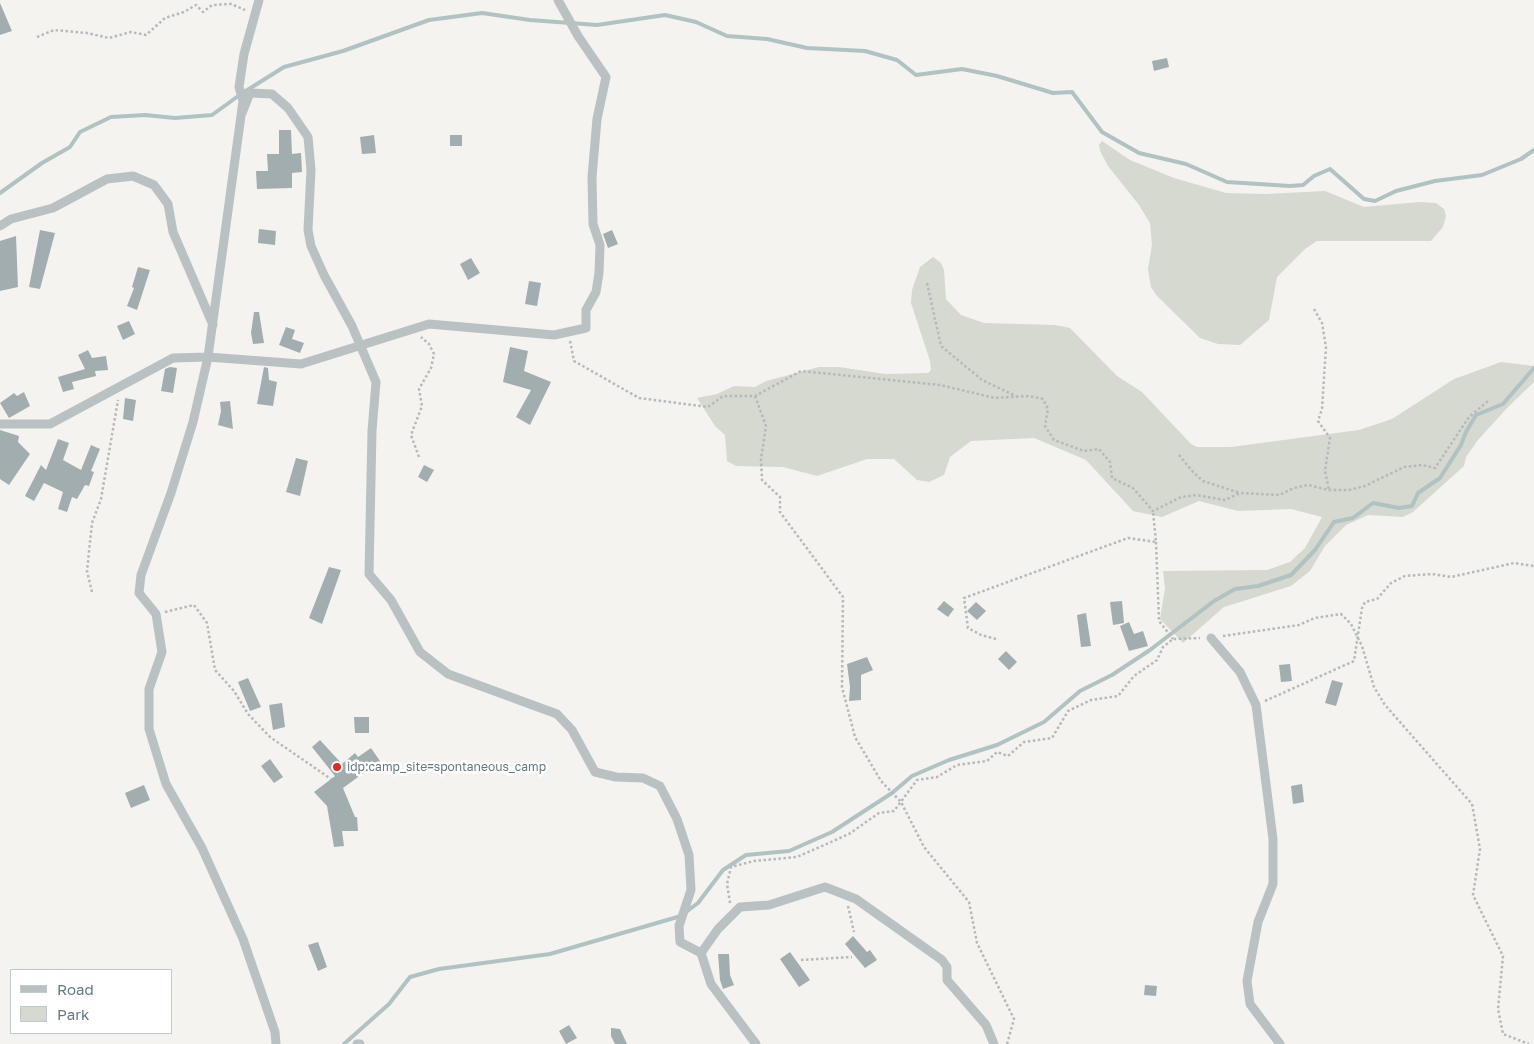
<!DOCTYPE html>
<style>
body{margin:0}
#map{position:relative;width:1534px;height:1044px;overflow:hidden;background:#f4f3f0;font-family:"Golos Text",sans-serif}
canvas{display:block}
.legend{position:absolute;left:10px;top:969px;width:162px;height:65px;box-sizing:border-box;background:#fff;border:1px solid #c1cacc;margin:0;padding:6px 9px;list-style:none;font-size:15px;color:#647a80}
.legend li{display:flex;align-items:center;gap:10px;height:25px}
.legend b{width:25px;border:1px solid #c1cacc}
</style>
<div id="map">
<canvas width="1534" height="1044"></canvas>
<ul class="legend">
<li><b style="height:6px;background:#bac1c2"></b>Road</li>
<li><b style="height:14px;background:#d5d9d0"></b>Park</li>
</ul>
</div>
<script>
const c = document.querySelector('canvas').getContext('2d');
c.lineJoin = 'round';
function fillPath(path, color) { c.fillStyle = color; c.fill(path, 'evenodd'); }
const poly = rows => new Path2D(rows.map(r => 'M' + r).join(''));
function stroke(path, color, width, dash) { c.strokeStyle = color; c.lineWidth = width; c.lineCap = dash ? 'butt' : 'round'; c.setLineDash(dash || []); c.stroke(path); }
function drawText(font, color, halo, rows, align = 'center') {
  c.font = font + ' "Golos Text",sans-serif'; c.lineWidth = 5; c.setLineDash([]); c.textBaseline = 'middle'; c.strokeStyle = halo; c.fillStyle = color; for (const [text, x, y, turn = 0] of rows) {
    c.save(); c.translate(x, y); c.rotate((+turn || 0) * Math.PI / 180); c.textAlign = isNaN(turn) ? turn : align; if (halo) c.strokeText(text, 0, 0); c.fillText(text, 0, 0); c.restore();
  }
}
fillPath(poly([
 [1102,141,1130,160,1174,178,1226,193,1266,194,1325,191,1364,207,1420,202,1436,203,1444,209,1446,216,1443,227,1431,241,1317,241,1305,249,1277,277,1269,320,1240,345,1218,344,1200,338,1157,296,1151,287,1148,269,1152,245,1150,223,1139,205,1108,166,1100,151,1099,145],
 [933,257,941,263,944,270,946,299,961,315,984,323,1055,325,1070,328,1117,376,1142,392,1191,444,1197,447,1231,447,1359,430,1392,419,1454,379,1501,362,1534,366,1534,382,1508,407,1478,440,1466,457,1464,466,1413,512,1403,517,1368,515,1346,525,1325,546,1310,571,1291,586,1224,607,1183,643,1160,619,1165,588,1163,571,1267,570,1290,562,1305,548,1322,517,1291,509,1238,511,1199,501,1162,517,1133,511,1086,460,1034,438,971,441,950,457,944,475,929,482,917,480,894,459,867,459,817,476,783,467,736,466,727,461,725,435,715,426,697,398,717,394,734,386,755,387,766,381,819,367,839,367,885,374,928,373,931,370,930,361,911,303,912,290,920,267]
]), '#d5d9d0');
stroke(poly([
 [0,193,42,163,70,147,80,132,111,117,145,115,175,118,212,115,241,94,284,67,343,51,429,20,482,13,530,20,597,25,665,15,696,22,727,36,767,39,807,48,865,51,897,60,916,75,962,69,997,76,1053,93,1072,92,1102,132,1139,153,1186,164,1227,182,1290,186,1303,185,1314,176,1330,169,1364,199,1375,201,1396,191,1435,181,1482,175,1521,159,1534,150],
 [686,912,698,903,723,870,746,855,789,851,832,832,892,793,912,776,949,760,997,745,1044,722,1080,691,1112,675,1150,650,1214,601,1235,589,1258,586,1291,575,1315,550,1334,522,1353,518,1373,503,1399,508,1412,506,1418,493,1440,478,1461,445,1466,432,1476,415,1503,404,1534,368],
 [344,1044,389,1004,410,977,439,969,550,954,681,916]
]), '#b1c2c2', 4);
fillPath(poly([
 [0,3,12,31,0,35],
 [1167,58,1169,67,1154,71,1152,61],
 [279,130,291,130,292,154,301,153,302,172,292,173,292,188,257,189,256,171,268,171,267,154,279,154],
 [374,135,376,153,362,154,360,137],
 [450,135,462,135,462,146,450,146],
 [259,229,276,231,275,245,258,243],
 [40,230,55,233,40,289,29,287],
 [612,230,618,244,608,248,603,234],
 [16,236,18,287,0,291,0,241],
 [471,258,480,273,468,280,460,264],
 [138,267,150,270,137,310,127,306,134,288,132,287],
 [529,281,541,283,537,306,525,304],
 [254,312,259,312,264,343,253,344,251,333],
 [129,321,135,334,123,340,117,326],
 [286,327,295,330,292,339,304,343,300,353,279,345],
 [510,347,528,351,524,371,551,382,530,425,516,417,531,390,503,382],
 [88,350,92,358,106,356,108,370,95,371,96,376,72,382,74,389,63,392,58,377,85,369,78,355],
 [170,367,177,368,173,393,161,391,165,369],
 [264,367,268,368,269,380,277,382,273,406,257,404],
 [24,392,30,406,9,418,0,403,14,393,17,396],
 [125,398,136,400,133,421,123,419],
 [230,401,233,429,218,425,221,411,220,402],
 [0,430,19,436,18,442,30,454,9,485,0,479],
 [58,439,69,443,63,460,81,470,91,445,100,449,91,471,94,472,89,486,85,485,77,499,72,497,67,512,58,509,63,492,44,483,34,501,25,496,41,465,46,470],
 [296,458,308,461,300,496,286,492],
 [424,465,434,470,427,482,418,477],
 [329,567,341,570,322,624,309,618],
 [944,601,954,609,948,617,937,609],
 [1122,601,1124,623,1113,625,1110,602],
 [976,602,986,611,977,620,967,611],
 [1086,613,1091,646,1081,647,1077,615],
 [1129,622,1134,634,1143,631,1148,646,1129,651,1120,626],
 [1006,651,1017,662,1009,670,998,659],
 [867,657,873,670,861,675,861,700,849,701,850,687,847,664],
 [1290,664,1292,681,1281,682,1279,665],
 [248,678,261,707,250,711,238,682],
 [1332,680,1343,683,1336,706,1325,703],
 [282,703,285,727,273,730,269,705],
 [354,717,369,717,369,733,355,733],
 [320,740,342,764,355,753,358,757,371,748,380,761,343,788,355,817,357,817,358,831,342,831,344,846,334,847,327,806,314,792,335,776,312,747],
 [270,759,283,777,274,783,261,766],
 [1302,784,1304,802,1293,804,1291,786],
 [144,785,150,800,131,808,125,793],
 [853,936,867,952,870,950,877,960,865,968,845,944],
 [318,942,327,967,318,971,308,945],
 [790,952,810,980,799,987,780,959],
 [718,954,729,954,730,975,734,985,723,989,720,980],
 [1145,985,1157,986,1156,996,1144,995],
 [569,1025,577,1038,566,1044,559,1031],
 [611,1028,620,1029,627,1044,615,1044,611,1036]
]), '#a2adb0');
stroke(poly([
 [37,37,54,30,87,33,109,38,131,32,146,35,165,18,184,12,196,5,203,12,212,5,231,4,245,10],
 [927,283,941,346,982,380,1016,396],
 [1314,309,1322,323,1326,347,1322,409,1318,421,1330,438,1325,471,1329,490],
 [570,341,574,361,639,398,708,407,723,396,755,396,801,371,940,385,995,398,1029,396,1043,399,1048,409,1045,426,1054,440,1084,451,1099,449,1110,462,1112,478,1133,488,1153,511,1181,497,1196,495,1225,500,1240,493,1279,495,1294,488,1308,485,1329,490,1349,490,1365,486,1404,467,1422,465,1435,468,1469,417,1488,401],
 [755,396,766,426,761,459,762,480,780,497,780,512,843,597,842,687,855,737,881,781,901,802,924,847,969,902,977,943,1014,1019,1007,1044],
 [1179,455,1193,472,1203,481,1240,493],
 [419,457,411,435,422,406,419,389,431,368,434,354,429,344,421,337],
 [1156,542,1159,621,1173,639],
 [92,592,87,571,92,523,101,499,118,400],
 [165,612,194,605,207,623,215,670,234,691,248,714,270,737,331,779],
 [1223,636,1299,625,1315,618,1341,614,1351,624,1362,646,1374,687,1385,705,1472,804,1480,849,1473,895,1503,956,1498,1009,1503,1034,1529,1044],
 [996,639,981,635,968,628,964,598,1128,538,1156,542,1153,511],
 [1265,701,1354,661,1362,608,1365,602,1377,599,1391,583,1405,576,1432,574,1451,577,1514,563,1534,566],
 [730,903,727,884,731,867,754,861,797,857,849,834,879,813,894,811,917,780,937,777,957,765,987,761,997,752,1008,756,1024,742,1052,738,1068,711,1091,700,1118,696,1134,676,1157,660,1163,647,1173,639,1200,638],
 [848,906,854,932],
 [801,960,852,957]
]), '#b5b9ba', 2.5, [2.5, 2.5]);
stroke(poly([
 [259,0,244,54,239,87,243,101,208,357,193,422,171,493,141,575,139,593,156,614,162,652,149,689,149,729,166,784,202,848,243,939,275,1032,276,1044],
 [242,113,250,93,272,94,288,108,308,137,311,170,308,230,311,246,324,275,352,326,376,382,372,431,369,574,391,600,420,652,448,674,557,714,572,730,595,772,616,777,643,778,660,786,677,819,689,855,691,890,679,926,680,942,701,953],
 [0,226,11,219,53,208,107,179,133,176,154,185,168,204,173,232,213,325],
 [0,424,50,424,173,358,208,357,301,364,429,324,554,335,586,328,586,310,596,292,599,273,600,245,593,224,592,177,597,119,606,77,578,36,558,0],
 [1211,638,1240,672,1256,705,1273,839,1273,884,1258,922,1247,981,1250,1004,1280,1044],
 [357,1044,360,1044],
 [756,1044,711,984,701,953,718,929,740,907,769,905,825,887,856,899,942,960,947,967,947,980,986,1025,994,1044]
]), '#bac1c2', 9);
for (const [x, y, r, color] of [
 [337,767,5,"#da2c2a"]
]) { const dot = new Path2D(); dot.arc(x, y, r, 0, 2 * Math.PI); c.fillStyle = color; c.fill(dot); stroke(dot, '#fff', 2); }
drawText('12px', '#647a80', '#fff', [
 ["idp:camp_site=spontaneous_camp",347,767]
], 'left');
</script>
